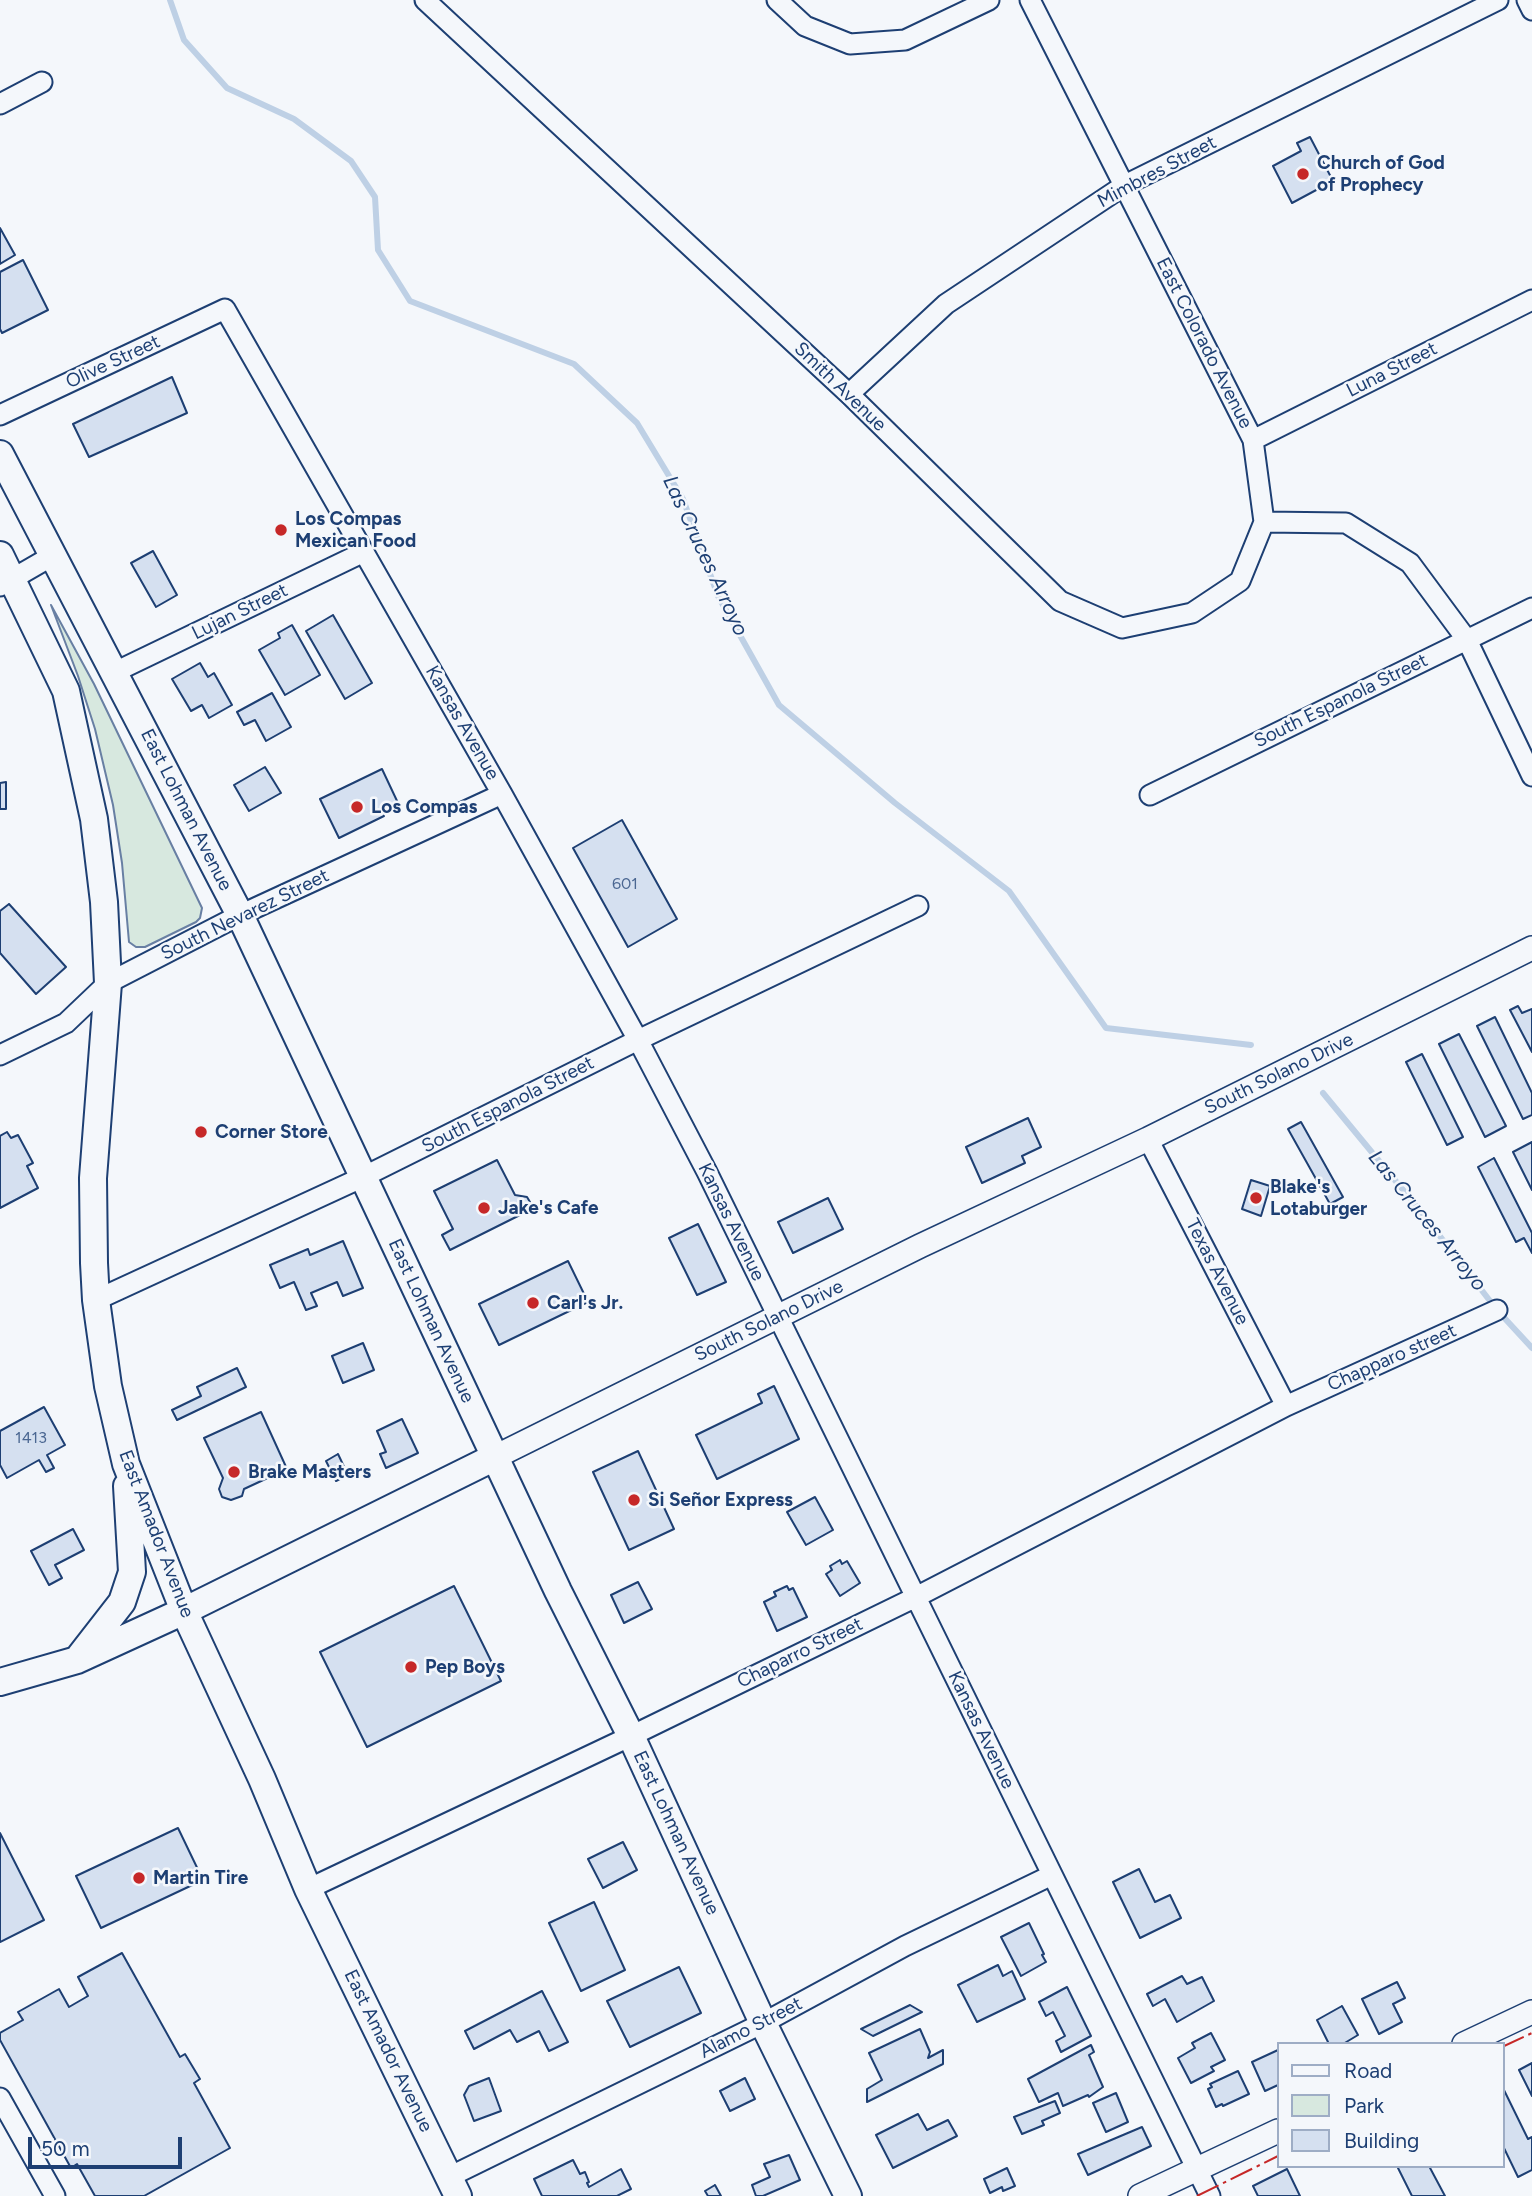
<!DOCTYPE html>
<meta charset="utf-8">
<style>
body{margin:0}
#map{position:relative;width:1532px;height:2196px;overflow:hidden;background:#f4f7fb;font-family:Figtree,sans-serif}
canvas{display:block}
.legend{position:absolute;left:1277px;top:2042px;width:228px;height:126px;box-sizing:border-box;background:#f4f7fb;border:2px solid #9eadc5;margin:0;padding:9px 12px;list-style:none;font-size:21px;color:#1d3f73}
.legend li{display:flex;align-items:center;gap:14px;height:35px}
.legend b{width:35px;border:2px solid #9eadc5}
.scale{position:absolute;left:28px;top:2137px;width:154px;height:32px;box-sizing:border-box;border:4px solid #1d3f73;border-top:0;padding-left:9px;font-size:21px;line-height:24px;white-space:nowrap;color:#1d3f73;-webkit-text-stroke:5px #f4f7fb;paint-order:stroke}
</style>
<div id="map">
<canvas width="1532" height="2196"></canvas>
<ul class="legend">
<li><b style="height:9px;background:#f4f7fb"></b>Road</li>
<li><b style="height:19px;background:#d7e8df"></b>Park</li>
<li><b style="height:19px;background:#d5e0f0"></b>Building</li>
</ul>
<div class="scale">50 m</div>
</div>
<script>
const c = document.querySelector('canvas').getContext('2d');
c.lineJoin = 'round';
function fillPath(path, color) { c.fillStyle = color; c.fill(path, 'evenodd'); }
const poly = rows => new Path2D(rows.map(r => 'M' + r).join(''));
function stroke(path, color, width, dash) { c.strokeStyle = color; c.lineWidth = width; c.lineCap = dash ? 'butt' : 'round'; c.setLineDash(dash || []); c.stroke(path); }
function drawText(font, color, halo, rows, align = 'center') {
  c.font = font + ' Figtree,sans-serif'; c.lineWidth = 5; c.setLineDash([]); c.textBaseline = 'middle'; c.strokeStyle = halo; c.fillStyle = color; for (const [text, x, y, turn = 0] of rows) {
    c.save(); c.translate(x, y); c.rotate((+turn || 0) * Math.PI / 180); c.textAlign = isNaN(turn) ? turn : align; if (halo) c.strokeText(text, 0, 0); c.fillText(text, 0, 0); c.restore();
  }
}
const green = poly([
 [51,605,94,684,202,908,200,918,196,922,145,947,136,947,129,942,122,863,113,805,95,729,78,676,51,605]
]);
fillPath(green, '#d7e8df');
stroke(green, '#687fa3', 2);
stroke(poly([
 [170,0,184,40,227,88,294,119,351,161,375,197,378,250,410,301,574,364,637,423,683,499,718,596,779,705,895,803,1009,891,1106,1028,1251,1045],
 [1323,1093,1422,1213,1497,1310,1532,1348]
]), '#bed0e5', 6);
const building = poly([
 [1310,137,1333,181,1292,203,1273,166,1301,151,1297,143,1310,137],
 [0,228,15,255,0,264,0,228],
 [23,260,48,310,2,333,0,329,0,272,23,260],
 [172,377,187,413,89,457,73,424,172,377],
 [153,551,177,595,156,607,131,563,153,551],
 [333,615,372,683,345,699,306,631,333,615],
 [292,625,320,675,285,695,259,650,280,638,278,633,292,625],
 [200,663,208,677,214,673,232,705,209,718,202,705,191,711,172,679,200,663],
 [272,693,291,727,266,741,255,720,244,725,237,712,272,693],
 [265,767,281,793,249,811,234,785,265,767],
 [382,769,398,803,382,811,384,816,339,838,320,799,382,769],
 [6,782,6,809,0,809,0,783,6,782],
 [622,820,677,919,628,947,573,848,622,820],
 [9,904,66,967,36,994,0,953,0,911,9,904],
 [1518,1006,1522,1013,1532,1009,1532,1052,1510,1010,1518,1006],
 [1495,1017,1532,1093,1532,1115,1523,1119,1477,1026,1495,1017],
 [1459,1034,1506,1126,1485,1137,1439,1044,1459,1034],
 [1422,1054,1463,1137,1447,1145,1406,1062,1422,1054],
 [1028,1118,1041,1147,1022,1156,1025,1163,982,1183,966,1147,1028,1118],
 [1301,1122,1343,1197,1330,1204,1288,1129,1301,1122],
 [7,1132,11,1138,18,1135,33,1163,27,1166,38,1188,0,1208,0,1136,7,1132],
 [1532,1142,1532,1190,1513,1152,1532,1142],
 [1494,1158,1532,1233,1532,1253,1524,1238,1516,1242,1478,1167,1494,1158],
 [497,1160,515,1195,527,1197,530,1202,522,1214,450,1250,442,1235,453,1229,434,1191,497,1160],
 [1251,1180,1270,1186,1261,1216,1242,1209,1251,1180],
 [828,1198,843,1229,793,1253,778,1222,828,1198],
 [698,1224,726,1282,697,1295,669,1238,698,1224],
 [343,1241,363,1288,343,1296,337,1282,311,1293,317,1306,306,1310,294,1282,280,1288,270,1265,308,1249,310,1255,343,1241],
 [568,1261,588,1302,499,1345,479,1304,568,1261],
 [363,1343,374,1370,343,1383,332,1356,363,1343],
 [237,1368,246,1387,177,1420,172,1410,201,1396,197,1387,237,1368],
 [774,1386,799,1439,717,1479,696,1435,762,1403,758,1394,774,1386],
 [44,1407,65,1445,47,1455,54,1468,46,1472,39,1460,7,1478,0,1465,0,1431,44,1407],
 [261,1412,287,1469,244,1489,242,1496,231,1500,222,1497,219,1489,223,1478,204,1438,261,1412],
 [402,1419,418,1453,386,1468,380,1454,386,1452,377,1431,402,1419],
 [638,1451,674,1529,629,1550,593,1472,638,1451],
 [338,1454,348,1475,336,1481,326,1461,338,1454],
 [815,1497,833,1530,806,1545,787,1512,815,1497],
 [73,1529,84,1550,55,1565,62,1578,49,1585,31,1551,73,1529],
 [840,1560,842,1564,847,1561,860,1583,840,1596,826,1574,832,1570,830,1566,840,1560],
 [638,1582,652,1609,624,1623,611,1595,638,1582],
 [454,1586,501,1681,367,1747,320,1652,454,1586],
 [787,1586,789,1590,793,1588,807,1617,777,1631,764,1602,776,1596,774,1592,787,1586],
 [178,1828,203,1880,101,1928,76,1876,178,1828],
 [0,1833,44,1920,0,1942,0,1833],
 [623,1842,637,1870,603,1888,588,1859,623,1842],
 [1139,1869,1155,1902,1170,1895,1181,1918,1140,1938,1113,1882,1139,1869],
 [594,1902,625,1970,581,1991,549,1923,594,1902],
 [1029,1923,1044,1954,1042,1955,1046,1962,1021,1976,1001,1937,1029,1923],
 [122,1953,180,2057,185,2054,200,2079,194,2083,230,2148,144,2196,95,2196,77,2164,71,2168,0,2040,0,2033,23,2020,18,2012,59,1989,69,2007,88,1996,78,1977,122,1953],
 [998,1965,1003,1976,1012,1971,1025,1999,977,2022,958,1985,998,1965],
 [679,1967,701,2013,630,2047,607,2001,679,1967],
 [1182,1976,1187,1984,1202,1977,1214,2001,1177,2022,1165,1999,1153,2006,1147,1994,1182,1976],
 [1397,1982,1405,1998,1393,2004,1402,2022,1379,2034,1362,1999,1397,1982],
 [1067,1987,1091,2036,1061,2052,1056,2041,1065,2036,1053,2012,1046,2016,1039,2002,1067,1987],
 [542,1991,568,2042,549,2051,539,2031,517,2042,510,2030,474,2049,465,2031,542,1991],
 [910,2005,922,2012,873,2036,861,2029,910,2005],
 [1342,2006,1358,2035,1343,2044,1329,2044,1317,2020,1342,2006],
 [920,2029,930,2052,928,2058,943,2050,943,2064,867,2102,867,2089,882,2080,869,2053,920,2029],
 [1211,2033,1225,2060,1211,2067,1214,2071,1191,2083,1178,2058,1195,2048,1192,2043,1211,2033],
 [1091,2045,1094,2052,1089,2055,1103,2087,1089,2097,1088,2095,1063,2106,1058,2093,1039,2102,1028,2079,1091,2045],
 [1278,2050,1278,2085,1265,2091,1252,2062,1278,2050],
 [1532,2063,1532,2096,1519,2070,1532,2063],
 [1238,2071,1249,2094,1223,2106,1222,2104,1216,2107,1208,2089,1212,2087,1210,2084,1238,2071],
 [489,2078,501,2111,474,2121,464,2095,469,2086,489,2078],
 [745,2078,755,2099,730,2111,720,2091,745,2078],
 [1502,2086,1528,2139,1532,2137,1532,2170,1518,2177,1502,2144,1502,2086],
 [1116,2093,1128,2122,1106,2132,1093,2103,1116,2093],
 [1055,2101,1060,2113,1042,2121,1044,2125,1022,2134,1014,2117,1055,2101],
 [918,2114,927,2130,948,2120,957,2136,893,2168,876,2135,918,2114],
 [1142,2127,1151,2146,1088,2175,1078,2154,1142,2127],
 [789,2155,800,2180,763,2196,756,2196,752,2185,770,2177,764,2164,789,2155],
 [573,2160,580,2174,585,2172,589,2182,587,2183,589,2187,621,2169,631,2189,617,2196,542,2196,534,2179,573,2160],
 [1397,2166,1429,2166,1445,2196,1412,2196,1397,2166],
 [1007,2168,1015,2186,1003,2191,1002,2187,990,2193,984,2179,1007,2168],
 [1287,2169,1300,2196,1258,2196,1253,2186,1287,2169],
 [715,2185,721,2196,708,2196,705,2191,715,2185]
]);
fillPath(building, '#d5e0f0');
stroke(building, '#1d3f73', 2);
const minor = poly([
 [425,0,849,394,1060,601,1122,628,1192,613,1240,581,1264,522],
 [777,0,805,26,850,44,905,40,989,0],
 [1030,0,1253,440,1264,522,1346,523,1410,563,1467,640,1532,776],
 [1527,0,1532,10],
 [0,104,42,82],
 [849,394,946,304,1125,185,1498,0],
 [0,415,225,309,502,794,638,1040,707,1172,1210,2196],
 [1253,440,1532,300],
 [0,586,52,556],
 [115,672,364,552],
 [1150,795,1532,608],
 [0,1055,66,1023,108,983,240,915,502,794],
 [1148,1139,1286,1406],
 [96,1300,363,1177,638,1040,918,906],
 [308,1889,631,1736,916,1597,1286,1406,1497,1310],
 [0,2098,55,2196],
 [449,2177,763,2023,905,1946,1052,1875]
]);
const tertiary = poly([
 [495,1457,920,1246,1148,1139,1532,948],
 [1464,2044,1532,2012],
 [1140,2196,1278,2131]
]);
const secondary = poly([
 [0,454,240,915,558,1591,631,1736,763,2023,848,2196],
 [0,555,66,691,94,819,104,902,108,983,93,1178,94,1263,96,1300,108,1386,126,1464,184,1611,262,1779,308,1889,458,2196],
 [80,1656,122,1602,132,1572,127,1486],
 [0,1682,77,1660,184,1611,495,1457]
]);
stroke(minor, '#1d3f73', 23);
stroke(tertiary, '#1d3f73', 26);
stroke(secondary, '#1d3f73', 30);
stroke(minor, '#f4f7fb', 19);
stroke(tertiary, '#f4f7fb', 23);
stroke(secondary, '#f4f7fb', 26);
stroke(poly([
 [1502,2047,1532,2033],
 [1197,2196,1278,2156]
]), '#c62828', 2, [24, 5, 3.5, 5]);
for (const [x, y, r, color] of [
 [1303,174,7,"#c62828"],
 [281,530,7,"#c62828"],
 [357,807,7,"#c62828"],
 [201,1132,7,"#c62828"],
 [1256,1198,7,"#c62828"],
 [484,1208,7,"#c62828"],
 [533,1303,7,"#c62828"],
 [234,1472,7,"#c62828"],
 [634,1500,7,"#c62828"],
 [411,1667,7,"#c62828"],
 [139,1878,7,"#c62828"]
]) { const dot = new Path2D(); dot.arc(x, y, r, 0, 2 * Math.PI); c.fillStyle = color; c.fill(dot); stroke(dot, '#f4f7fb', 2.5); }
drawText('16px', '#4b6792', null, [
 ["601",625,884],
 ["1413",31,1438]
]);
drawText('bold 19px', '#1d3f73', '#f4f7fb', [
 ["Church of God",1317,163],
 ["of Prophecy",1317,185],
 ["Los Compas",295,519],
 ["Mexican Food",295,541],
 ["Los Compas",371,807],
 ["Corner Store",215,1132],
 ["Blake's",1270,1187],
 ["Lotaburger",1270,1209],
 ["Jake's Cafe",498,1208],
 ["Carl's Jr.",547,1303],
 ["Brake Masters",248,1472],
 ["Si Señor Express",648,1500],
 ["Pep Boys",425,1667],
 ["Martin Tire",153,1878]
], 'left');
drawText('19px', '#1d3f73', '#f4f7fb', [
 ["Mimbres Street",1157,172,-28],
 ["East Colorado Avenue",1204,343,63],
 ["Olive Street",113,362,-25],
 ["Luna Street",1392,370,-27],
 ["Smith Avenue",840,387,44],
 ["Lujan Street",240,612,-26],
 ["South Espanola Street",1341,701,-26],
 ["Kansas Avenue",462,723,60],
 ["East Lohman Avenue",186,810,63],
 ["South Nevarez Street",245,915,-26],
 ["South Solano Drive",1279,1074,-26],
 ["South Espanola Street",508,1105,-27],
 ["Kansas Avenue",731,1222,64],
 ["Texas Avenue",1217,1272,63],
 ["East Lohman Avenue",431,1321,65],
 ["South Solano Drive",769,1321,-26],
 ["Chapparo street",1392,1358,-24],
 ["East Amador Avenue",156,1534,69],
 ["Chaparro Street",800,1653,-26],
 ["Kansas Avenue",981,1730,64],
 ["East Lohman Avenue",676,1833,65],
 ["Alamo Street",751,2028,-27],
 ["East Amador Avenue",388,2051,64]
]);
drawText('italic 21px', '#1d3f73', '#f4f7fb', [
 ["Las Cruces Arroyo",705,556,65],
 ["Las Cruces Arroyo",1427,1221,51]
]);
</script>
